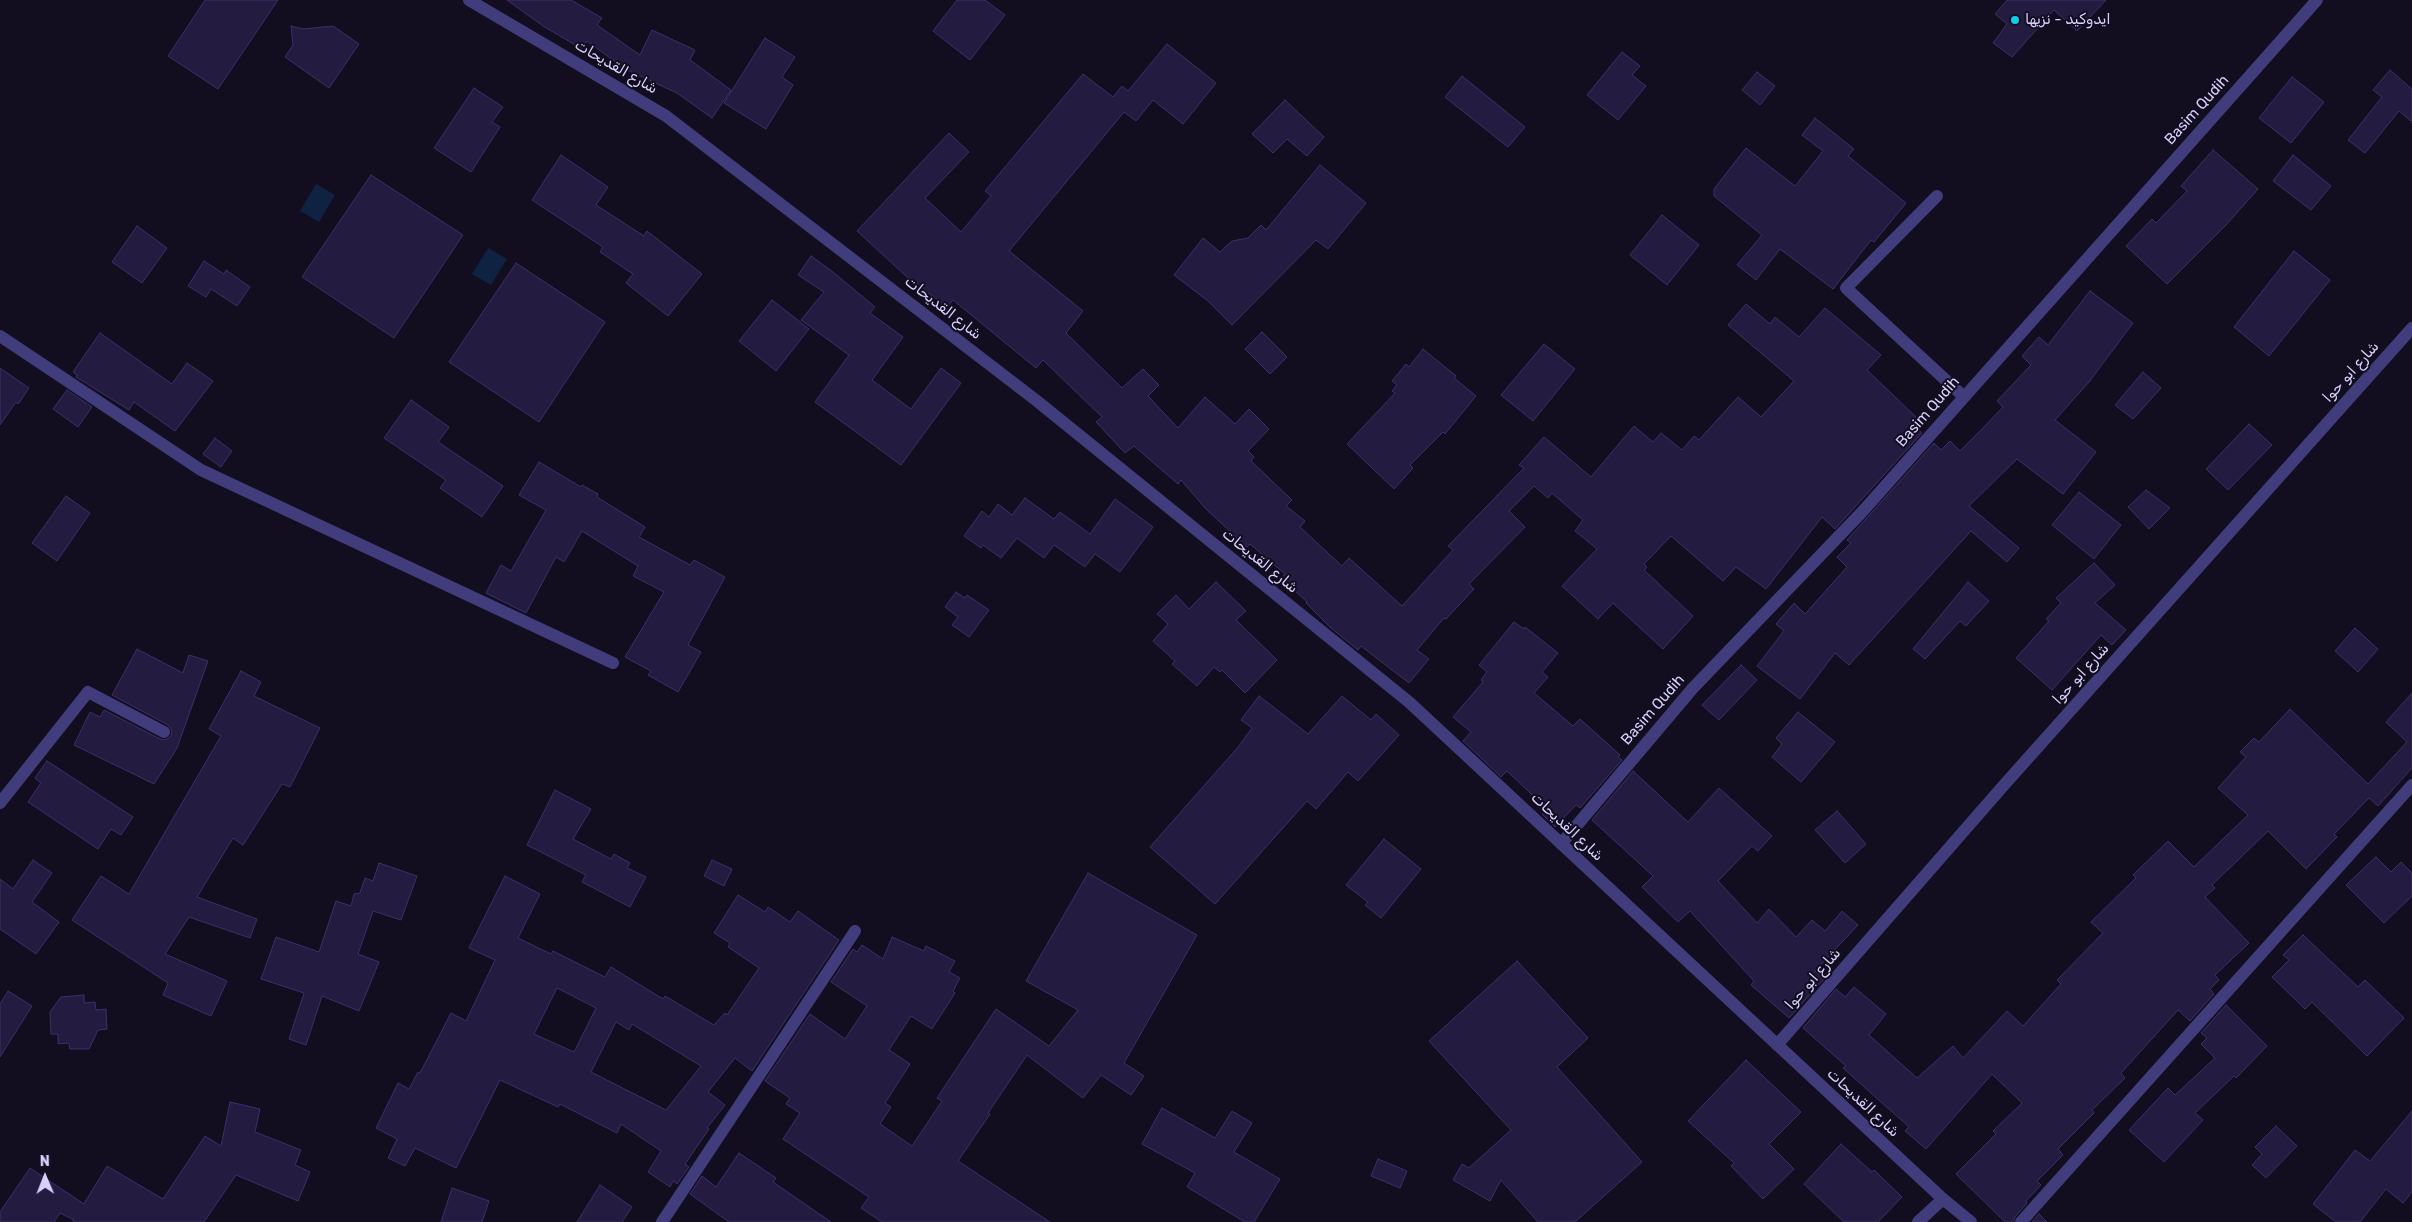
<!DOCTYPE html>
<meta charset="utf-8">
<style>
body{margin:0}
#map{position:relative;width:2412px;height:1222px;overflow:hidden;background:#120e20;font-family:Rubik,sans-serif}
canvas{display:block}
.north{position:absolute;left:20px;top:1152px;width:50px;height:50px;-webkit-text-stroke:4px #120e20;paint-order:stroke;rotate:359deg;font-size:14px;font-weight:700;line-height:20px;text-align:center;color:#d7d0fc}
.north::after{content:'';display:block;margin:auto;width:18px;height:22px;background:#d7d0fc;clip-path:polygon(50% 0,100% 100%,50% 72%,0 100%)}
</style>
<div id="map">
<canvas width="2412" height="1222"></canvas>
<div class="north">N</div>
</div>
<script>
const c = document.querySelector('canvas').getContext('2d');
c.lineJoin = 'round';
function fillPath(path, color) { c.fillStyle = color; c.fill(path, 'evenodd'); }
const poly = rows => new Path2D(rows.map(r => 'M' + r).join(''));
function stroke(path, color, width, dash) { c.strokeStyle = color; c.lineWidth = width; c.lineCap = dash ? 'butt' : 'round'; c.setLineDash(dash || []); c.stroke(path); }
function drawText(font, color, halo, rows, align = 'center') {
  c.font = font + ' Rubik,"Noto Sans Arabic",sans-serif'; c.lineWidth = 4; c.setLineDash([]); c.textBaseline = 'middle'; c.strokeStyle = halo; c.fillStyle = color; for (const [text, x, y, turn = 0] of rows) {
    c.save(); c.translate(x, y); c.rotate((+turn || 0) * Math.PI / 180); c.textAlign = isNaN(turn) ? turn : align; if (halo) c.strokeText(text, 0, 0); c.fillText(text, 0, 0); c.restore();
  }
}
fillPath(poly([
 [316,184,335,195,319,222,300,211],
 [488,248,507,259,491,285,472,274]
]), '#102242');
const building = poly([
 [205,0,278,0,218,89,168,56,205,0],
 [507,0,571,0,602,18,597,25,640,55,652,30,695,50,690,60,731,90,712,118,677,93,625,69,587,41,582,49,543,26,507,0],
 [957,0,985,0,1005,15,970,60,933,31,957,0],
 [2007,0,2106,0,2077,31,2054,10,2012,57,1993,43,2007,24,1995,14,2007,0],
 [291,26,303,29,333,26,359,44,329,88,285,57,293,45,291,26],
 [765,38,795,57,782,77,793,85,766,129,724,103,765,38],
 [1167,44,1216,83,1183,124,1153,100,1136,121,1124,112,1009,251,1083,311,1066,333,1122,388,1143,369,1159,385,1148,396,1178,428,1205,397,1235,424,1249,409,1269,429,1248,451,1254,457,1251,461,1292,500,1286,506,1305,521,1300,527,1342,566,1349,558,1402,606,1453,550,1448,546,1524,468,1519,465,1544,437,1591,477,1634,426,1653,442,1661,433,1682,450,1694,436,1699,440,1738,397,1761,417,1794,381,1728,325,1746,304,1770,324,1775,317,1799,337,1825,308,1881,355,1867,370,1918,419,1913,425,1922,433,1835,529,1822,517,1766,589,1736,567,1723,581,1671,536,1644,564,1647,567,1644,570,1693,616,1663,649,1613,603,1598,619,1562,586,1597,549,1575,531,1583,520,1552,493,1548,498,1534,486,1509,511,1525,527,1469,584,1474,589,1446,619,1444,618,1417,650,1429,659,1409,683,1361,646,1358,650,1331,628,1306,603,1307,602,1281,578,1285,574,1250,544,1247,547,1206,509,1181,480,1178,484,1134,446,1125,453,1096,422,1102,417,1043,360,1036,368,953,300,947,307,906,276,857,231,949,133,969,152,925,198,961,232,991,196,985,191,1083,74,1113,97,1122,86,1128,91,1167,44],
 [1622,52,1640,66,1632,75,1646,86,1618,120,1587,95,1622,52],
 [2390,70,2412,89,2412,122,2399,111,2365,153,2348,140,2382,97,2373,90,2390,70],
 [1757,72,1775,86,1760,105,1742,90,1757,72],
 [1462,76,1525,127,1508,147,1445,97,1462,76],
 [2292,77,2324,102,2291,143,2259,118,2292,77],
 [474,88,503,107,492,122,500,127,471,172,434,148,474,88],
 [1285,100,1324,137,1307,156,1287,139,1273,153,1252,134,1285,100],
 [1815,118,1854,149,1848,156,1906,203,1874,242,1871,240,1833,289,1780,249,1756,280,1737,265,1762,235,1714,196,1714,189,1746,148,1795,186,1823,151,1802,135,1815,118],
 [2213,150,2258,189,2226,225,2167,284,2126,246,2152,219,2156,223,2187,191,2181,186,2213,150],
 [561,155,608,187,596,205,644,236,647,231,702,274,668,316,626,283,633,274,600,252,603,247,532,200,561,155],
 [2293,155,2331,186,2311,210,2273,181,2293,155],
 [1320,165,1366,203,1328,249,1316,240,1232,325,1208,301,1174,275,1203,238,1220,252,1232,241,1248,238,1261,225,1266,230,1320,165],
 [371,175,463,235,394,338,302,277,371,175],
 [1662,215,1699,245,1667,285,1630,255,1662,215],
 [137,226,167,248,142,283,112,262,137,226],
 [2294,251,2330,280,2269,356,2234,327,2294,251],
 [811,256,833,272,875,307,870,313,903,337,872,380,911,409,941,368,961,383,901,465,815,402,849,355,801,320,824,292,798,275,811,256],
 [204,261,224,274,226,270,250,287,237,306,211,289,206,297,188,286,204,261],
 [516,263,605,322,539,422,449,362,516,263],
 [2090,291,2133,323,2089,382,2055,420,2096,452,2063,494,2017,459,1969,506,2019,548,2007,562,1971,531,1849,665,1835,653,1800,699,1757,666,1784,631,1776,624,1794,603,1805,614,1847,567,1837,557,1851,543,1847,540,1934,443,1941,450,1950,441,1960,451,1981,430,2003,407,1997,401,2031,365,2022,356,2039,337,2048,345,2090,291],
 [772,300,809,329,776,371,739,341,772,300],
 [1262,332,1287,357,1270,374,1245,349,1262,332],
 [100,333,172,384,187,363,213,381,175,431,134,402,129,410,76,377,77,375,73,372,100,333],
 [1544,344,1575,369,1533,421,1501,395,1544,344],
 [1423,349,1456,376,1454,378,1476,396,1445,434,1443,432,1410,465,1413,468,1394,489,1347,444,1395,393,1392,391,1397,385,1392,381,1406,364,1409,367,1423,349],
 [0,368,29,388,18,404,16,402,0,425,0,368],
 [2143,372,2161,388,2133,419,2115,405,2143,372],
 [67,390,92,407,78,427,53,409,67,390],
 [411,400,449,427,438,442,503,486,482,517,440,488,446,480,384,438,411,400],
 [2249,424,2272,445,2228,490,2206,469,2249,424],
 [215,438,232,451,221,467,203,454,215,438],
 [539,462,581,487,582,485,598,494,597,497,645,527,639,537,690,565,694,560,725,577,688,645,701,652,678,692,648,675,651,671,625,657,664,592,633,576,638,566,582,531,564,562,556,557,526,613,486,593,501,565,511,571,546,510,519,495,539,462],
 [2146,490,2170,508,2149,529,2128,507,2146,490],
 [2079,492,2121,525,2094,559,2052,525,2079,492],
 [66,496,90,513,57,561,32,543,66,496],
 [1025,498,1054,519,1060,512,1090,534,1115,499,1153,527,1120,572,1095,554,1085,567,1054,545,1044,558,1017,538,1001,558,983,545,981,548,964,536,982,511,989,517,998,504,1012,515,1025,498],
 [2094,563,2115,585,2095,603,2126,630,2112,645,2101,635,2052,690,2016,658,2049,621,2046,619,2061,603,2056,598,2094,563],
 [1216,582,1246,611,1236,620,1277,660,1245,693,1222,670,1220,672,1214,667,1197,686,1172,664,1175,661,1153,641,1168,624,1157,614,1176,595,1189,609,1216,582],
 [1968,582,1989,601,1966,626,1960,621,1925,659,1913,649,1968,582],
 [956,592,965,598,967,595,989,610,969,637,952,625,958,617,945,607,956,592],
 [1514,622,1524,629,1525,627,1558,653,1542,672,1548,677,1534,693,1573,726,1580,719,1620,755,1618,757,1622,760,1580,808,1576,805,1555,827,1542,814,1547,809,1507,771,1501,777,1463,741,1471,732,1453,717,1483,682,1481,680,1487,672,1479,665,1514,622],
 [2355,628,2378,649,2358,672,2335,651,2355,628],
 [137,649,183,673,189,655,208,661,177,748,154,784,74,745,90,712,100,717,104,710,160,739,165,740,171,736,172,731,168,725,112,695,137,649],
 [1741,665,1757,680,1719,720,1702,705,1741,665],
 [241,671,261,682,254,696,320,728,290,787,282,784,243,845,233,838,197,897,257,919,250,938,189,917,165,954,227,981,211,1016,163,995,168,983,72,920,101,876,129,894,221,736,209,729,241,671],
 [2412,693,2412,768,2378,806,2369,798,2334,834,2337,837,2306,869,2268,831,2212,885,2215,888,2205,897,2249,943,2215,975,2219,980,2210,989,2214,994,2190,1021,2178,1010,2121,1073,2125,1078,2092,1110,2094,1113,2058,1149,2063,1155,2037,1181,2041,1185,2026,1201,2027,1203,2015,1217,2013,1222,2005,1222,1956,1174,1996,1134,1993,1131,2022,1103,1992,1074,1926,1149,1905,1131,1909,1127,1843,1068,1846,1066,1803,1028,1836,989,1845,997,1854,987,1886,1014,1869,1035,1917,1078,1953,1046,1963,1058,2007,1011,2023,1026,2061,984,2057,980,2103,933,2091,922,2136,878,2133,875,2168,841,2194,867,2248,815,2218,788,2246,757,2240,752,2254,738,2259,742,2290,709,2368,784,2407,742,2386,722,2412,693],
 [1259,696,1308,734,1342,696,1371,720,1376,714,1399,735,1358,781,1348,772,1316,809,1307,801,1215,904,1150,847,1239,746,1252,728,1241,720,1259,696],
 [1798,712,1835,742,1801,782,1772,757,1782,744,1776,738,1798,712],
 [47,761,133,817,121,835,111,829,98,849,28,802,41,783,35,778,47,761],
 [1633,771,1688,822,1719,788,1772,836,1758,851,1752,846,1718,881,1757,923,1769,909,1796,937,1812,920,1825,931,1842,911,1858,925,1815,971,1824,979,1789,1018,1751,985,1754,981,1690,911,1678,922,1642,887,1653,876,1592,820,1633,771],
 [555,790,591,809,573,839,611,859,614,854,630,863,627,868,646,877,630,907,582,882,586,875,527,845,555,790],
 [1837,811,1866,844,1845,863,1815,830,1837,811],
 [1384,839,1421,869,1381,918,1365,905,1368,902,1346,885,1384,839],
 [2376,857,2391,872,2401,862,2412,873,2412,896,2384,923,2346,885,2376,857],
 [33,860,52,873,32,902,59,922,36,954,0,929,0,879,13,889,33,860],
 [712,860,732,869,724,886,704,876,712,860],
 [379,863,417,876,401,920,373,911,358,954,379,962,359,1011,322,996,306,1045,289,1039,304,993,261,979,276,937,319,952,336,901,351,906,354,894,360,893,365,878,373,881,379,863],
 [1088,873,1197,935,1124,1063,1144,1076,1131,1095,1101,1075,1083,1098,1027,1055,988,1113,990,1114,958,1161,1050,1222,882,1222,861,1208,869,1197,783,1139,800,1113,786,1104,790,1098,765,1081,810,1014,845,1039,867,1006,831,982,853,949,857,952,862,945,883,959,892,937,924,951,926,946,955,961,949,972,960,978,953,991,955,993,932,1029,911,1016,889,1050,910,1064,885,1103,891,1107,880,1124,912,1146,942,1101,937,1098,996,1009,1049,1046,1078,1010,1026,981,1088,873],
 [505,876,540,894,518,938,551,954,553,951,605,977,611,967,663,999,665,996,714,1025,725,1013,727,1015,759,968,728,947,730,943,714,933,738,895,765,912,768,907,790,922,798,911,839,940,752,1071,735,1058,708,1092,725,1105,707,1128,709,1129,685,1164,689,1167,677,1184,673,1181,670,1187,648,1172,661,1151,621,1124,617,1133,560,1104,558,1107,500,1080,456,1168,415,1148,405,1166,388,1158,397,1139,376,1128,398,1083,409,1089,418,1072,420,1073,451,1013,466,1021,495,960,469,948,505,876],
 [557,988,596,1008,574,1052,534,1034,557,988],
 [616,1022,629,1030,632,1024,701,1066,666,1110,591,1072,616,1022],
 [2303,935,2358,987,2365,980,2404,1018,2367,1056,2312,1002,2305,1009,2272,977,2289,960,2283,955,2303,935],
 [1517,961,1588,1038,1557,1067,1642,1162,1575,1222,1538,1222,1501,1180,1490,1201,1453,1180,1462,1164,1469,1168,1511,1130,1429,1041,1517,961],
 [8,991,32,1006,0,1057,0,1004,8,991],
 [84,995,84,1003,95,1002,96,1010,106,1009,107,1029,98,1030,89,1049,70,1049,69,1043,58,1044,58,1034,51,1034,50,1012,61,997,84,995],
 [2226,1005,2267,1046,2236,1078,2234,1076,2195,1113,2203,1120,2164,1162,2129,1130,2168,1088,2175,1095,2215,1058,2201,1044,2207,1038,2201,1033,2226,1005],
 [1746,1060,1801,1112,1769,1144,1794,1169,1763,1199,1731,1166,1734,1163,1688,1121,1746,1060],
 [230,1102,260,1109,255,1132,301,1150,295,1165,310,1172,298,1201,236,1175,204,1222,73,1222,74,1220,60,1213,54,1222,0,1222,0,1212,30,1168,84,1204,107,1166,163,1199,205,1136,221,1146,230,1102],
 [1162,1108,1215,1138,1232,1111,1252,1123,1234,1152,1280,1179,1254,1222,1245,1222,1187,1187,1195,1173,1142,1144,1162,1108],
 [2412,1111,2412,1192,2403,1203,2386,1189,2360,1222,2336,1222,2313,1204,2355,1150,2370,1161,2412,1111],
 [2276,1126,2297,1146,2266,1178,2252,1165,2262,1154,2255,1147,2276,1126],
 [1841,1144,1872,1172,1874,1170,1902,1197,1878,1222,1844,1222,1804,1184,1841,1144],
 [739,1153,776,1178,773,1182,831,1222,729,1222,690,1194,702,1176,716,1187,739,1153],
 [1378,1159,1407,1171,1400,1188,1371,1176,1378,1159],
 [600,1185,632,1207,622,1222,577,1222,600,1185],
 [452,1188,489,1201,482,1222,441,1222,452,1188],
 [2039,1214,2047,1222,2032,1222,2039,1214]
]);
fillPath(building, '#241c40');
stroke(building, '#3d2f6a', 1);
stroke(poly([
 [469,0,666,116,1037,401,1409,702,1943,1199,1971,1222],
 [1937,196,1846,288,1963,396],
 [0,336,201,470,613,663],
 [0,803,88,692,164,732],
 [1561,844,1693,688,1863,511,2317,0],
 [1777,1045,2004,785,2412,328],
 [662,1222,855,931],
 [1918,1222,1943,1199],
 [2021,1222,2412,785]
]), '#413c7c', 12);
for (const [x, y, r, color] of [
 [2015,20,5,"#0fccea"]
]) { const dot = new Path2D(); dot.arc(x, y, r, 0, 2 * Math.PI); c.fillStyle = color; c.fill(dot); stroke(dot, '#120e20', 2); }
drawText('15px', '#d7d0fc', '#120e20', [
 ["ايدوكيد - نزيها",2025,20]
], 'left');
drawText('15px', '#d7d0fc', '#120e20', [
 ["شارع القديحات",616,67,30],
 ["Basim Qudih",2197,110,-48],
 ["شارع القديحات",943,308,38],
 ["شارع ابو حوا",2351,372,-48],
 ["Basim Qudih",1928,412,-49],
 ["شارع القديحات",1260,561,39],
 ["شارع ابو حوا",2081,674,-48],
 ["Basim Qudih",1653,710,-49],
 ["شارع القديحات",1567,827,43],
 ["شارع ابو حوا",1813,979,-49],
 ["شارع القديحات",1863,1103,43]
]);
</script>
